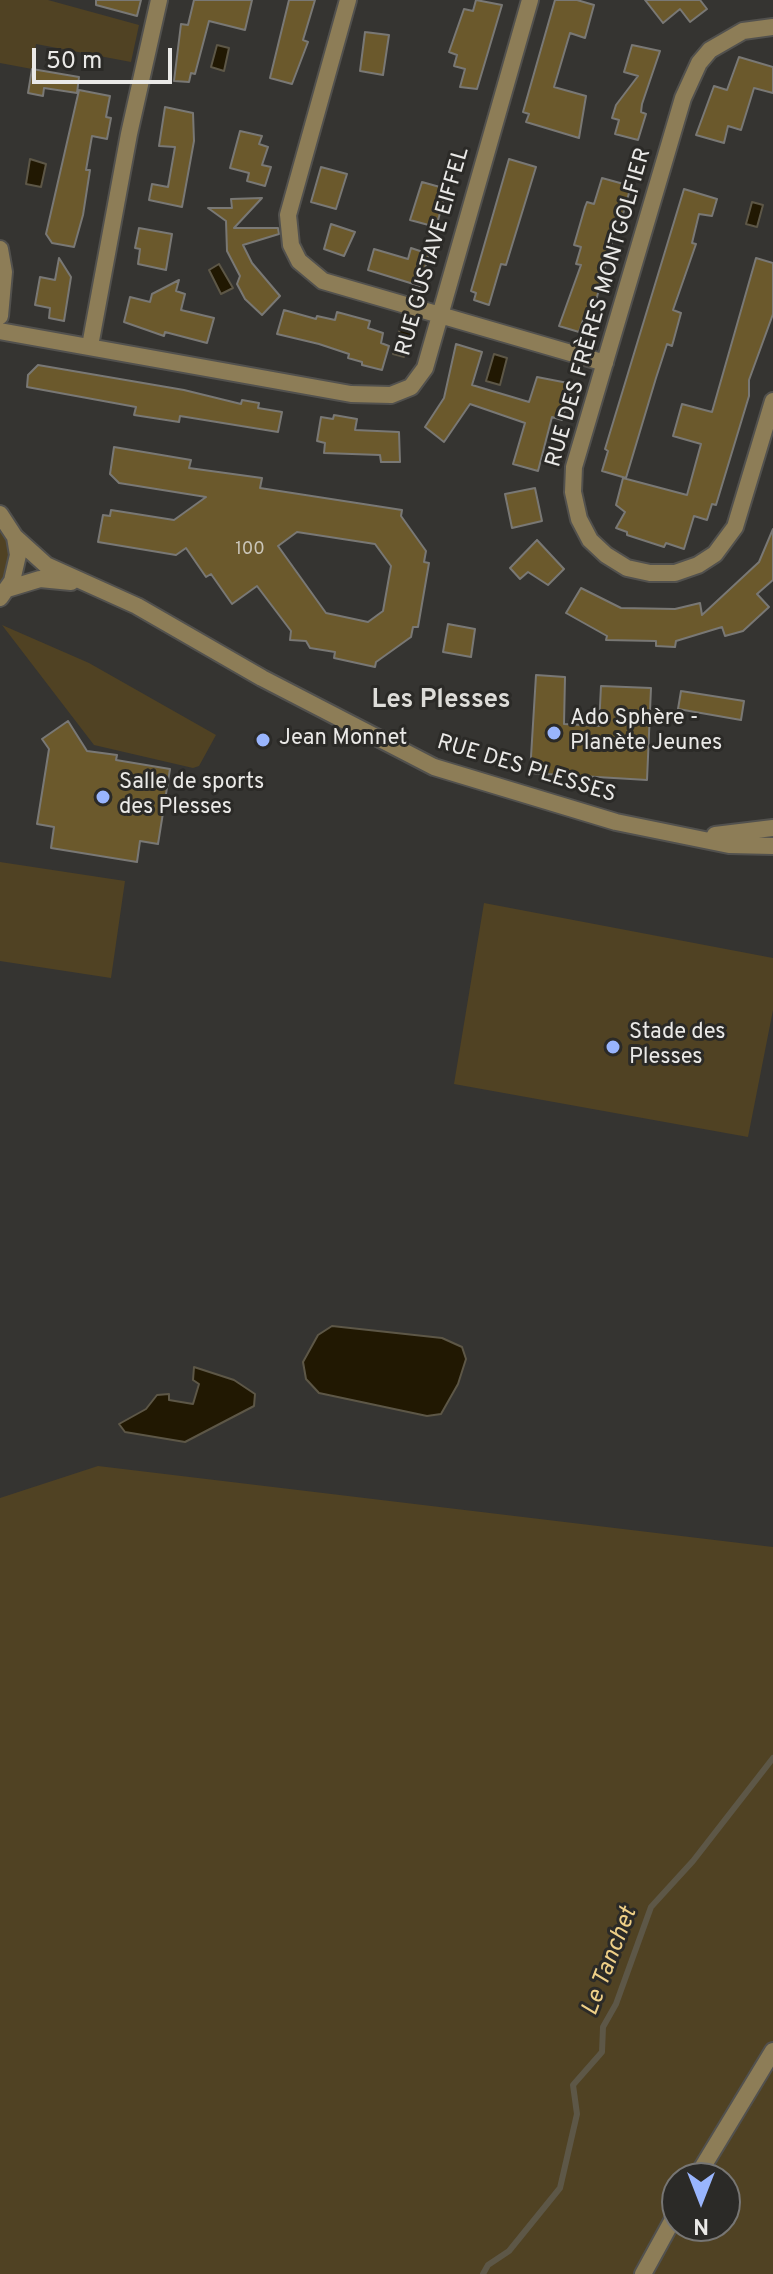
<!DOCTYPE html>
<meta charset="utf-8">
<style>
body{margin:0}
#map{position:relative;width:773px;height:2274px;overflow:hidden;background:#353431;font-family:Overpass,sans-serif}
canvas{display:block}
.north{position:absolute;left:661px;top:2162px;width:80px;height:80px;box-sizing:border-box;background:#2b2a27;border:2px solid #777674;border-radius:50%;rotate:180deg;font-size:22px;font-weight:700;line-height:32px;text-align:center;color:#eae9e7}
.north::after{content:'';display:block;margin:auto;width:28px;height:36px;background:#99b5fd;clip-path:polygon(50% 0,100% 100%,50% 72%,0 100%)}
.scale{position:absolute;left:32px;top:48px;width:140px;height:36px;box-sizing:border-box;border:4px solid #eae9e7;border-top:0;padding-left:10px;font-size:24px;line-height:28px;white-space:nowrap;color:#eae9e7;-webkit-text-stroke:6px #2b2a27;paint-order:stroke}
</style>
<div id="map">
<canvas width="773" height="2274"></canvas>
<div class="north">N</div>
<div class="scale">50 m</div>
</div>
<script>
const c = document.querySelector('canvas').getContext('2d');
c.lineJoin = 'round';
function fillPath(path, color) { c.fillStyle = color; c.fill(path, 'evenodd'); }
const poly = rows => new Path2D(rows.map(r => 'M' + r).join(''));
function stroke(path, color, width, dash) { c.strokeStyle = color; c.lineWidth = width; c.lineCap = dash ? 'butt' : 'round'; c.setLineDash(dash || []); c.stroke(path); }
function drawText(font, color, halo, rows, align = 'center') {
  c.font = font + ' Overpass,sans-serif'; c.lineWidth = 6; c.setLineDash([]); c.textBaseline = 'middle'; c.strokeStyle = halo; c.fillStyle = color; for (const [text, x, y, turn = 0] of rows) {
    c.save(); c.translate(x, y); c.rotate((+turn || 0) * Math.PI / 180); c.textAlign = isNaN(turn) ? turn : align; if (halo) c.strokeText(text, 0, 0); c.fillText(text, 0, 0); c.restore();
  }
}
fillPath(poly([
 [0,0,48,0,139,25,131,62,36,44,32,69,0,63],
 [0,525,8,536,11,560,0,587],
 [2,625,89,663,216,735,199,766,193,768,94,745],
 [0,862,125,881,111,978,0,961],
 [484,903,773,958,773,1010,748,1137,454,1084],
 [98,1466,773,1547,773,2274,0,2274,0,1498],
 [677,2178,725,2178,725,2226,677,2226]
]), '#504223');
const water = poly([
 [217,45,229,48,224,71,211,67,217,45],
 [30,159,46,164,41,187,26,184,30,159],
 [752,202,763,205,757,227,746,224,752,202],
 [219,264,233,288,221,294,209,270,219,264],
 [400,329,412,332,404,357,393,354,400,329],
 [494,354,507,358,500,385,486,381,494,354],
 [332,1326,442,1338,462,1347,466,1359,458,1384,441,1414,427,1416,319,1393,306,1379,303,1362,318,1335,332,1326],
 [194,1367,234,1380,255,1394,254,1406,185,1442,125,1432,119,1424,146,1409,157,1395,169,1394,169,1400,193,1404,199,1384,193,1380,194,1367]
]);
fillPath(water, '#211802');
stroke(water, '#5d5747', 2);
stroke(poly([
 [483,2274,488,2265,509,2251,560,2188,577,2114,573,2085,602,2052,603,2027,616,2004,651,1907,693,1861,773,1758]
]), '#5d5747', 6);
const building = poly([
 [96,0,141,0,137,16,96,5,96,0],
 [194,0,252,0,245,30,209,21,195,74,191,73,189,82,174,81,181,24,188,25,194,0],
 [289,0,315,0,303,40,308,42,292,84,270,78,289,0],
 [476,0,502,5,477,89,460,87,465,69,454,66,457,55,449,52,464,9,473,11,476,0],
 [555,0,577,0,594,5,585,38,570,33,554,87,586,96,579,138,526,122,529,114,523,112,555,0],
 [645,0,700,0,707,9,690,22,680,9,663,23,645,0],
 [365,32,389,35,383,75,360,71,365,32],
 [632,45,660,51,642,104,641,112,646,114,638,140,615,134,619,120,612,118,616,105,638,76,624,72,632,45],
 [739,57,773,67,773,93,754,88,741,130,728,126,724,143,696,135,714,86,727,90,739,57],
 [32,69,79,77,77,93,44,88,43,96,28,93,32,69],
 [79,90,110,96,106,117,111,118,107,139,92,136,86,170,90,170,83,215,74,247,52,243,46,234,79,90],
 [165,107,193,113,194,141,182,207,149,200,152,184,168,187,175,147,159,146,165,107],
 [240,131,262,136,259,144,268,147,262,165,271,167,265,186,247,181,249,173,230,168,240,131],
 [509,159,536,167,506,265,501,264,489,305,474,300,476,293,471,291,509,159],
 [321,167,347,174,336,209,311,202,321,167],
 [602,178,631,186,621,221,618,220,592,315,583,320,579,332,559,326,581,265,576,264,581,247,574,245,585,207,587,202,594,204,602,178],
 [422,182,447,189,436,227,410,220,422,182],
 [684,189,717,199,712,216,699,214,692,243,696,244,673,310,681,313,672,346,667,344,656,378,626,478,602,471,608,451,605,449,684,189],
 [262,198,234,228,278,228,279,234,243,245,252,263,280,296,262,315,245,299,237,284,240,276,227,251,226,221,208,208,232,208,231,199,262,198],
 [331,224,355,232,344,256,324,249,331,224],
 [139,228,172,234,166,270,138,264,140,249,135,248,139,228],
 [411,248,429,254,420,286,368,270,374,249,408,259,411,248],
 [59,258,71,277,64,321,49,318,50,308,35,305,40,277,55,280,59,258],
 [756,258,773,263,773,314,749,380,749,396,716,505,712,504,707,520,694,516,684,549,666,543,664,547,627,535,627,532,616,528,625,512,616,505,623,478,687,495,701,444,673,436,682,404,712,412,756,258],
 [179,280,176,291,185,294,181,310,214,318,207,343,165,332,164,336,124,322,130,297,150,302,152,294,179,280],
 [284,310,316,319,317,316,335,320,337,312,370,321,368,328,383,333,381,343,389,346,382,370,362,365,362,362,348,358,349,354,319,344,277,334,284,310],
 [456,344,482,352,472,385,529,402,537,377,573,384,562,420,552,417,538,471,513,464,525,423,470,404,444,442,425,427,444,398,456,344],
 [38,365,184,390,241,404,242,400,259,403,258,408,282,412,278,432,180,416,179,422,134,415,136,407,27,387,28,375,38,365],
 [334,415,357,419,355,430,399,432,400,462,381,462,380,455,324,453,325,443,317,441,321,417,333,419,334,415],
 [114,447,191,460,189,468,262,478,260,488,402,510,401,516,426,551,424,562,429,563,418,627,413,627,411,637,376,662,375,667,334,658,335,652,310,648,306,641,290,640,291,631,257,586,232,604,211,574,206,577,186,548,176,555,98,542,103,515,110,516,111,510,174,520,206,497,119,483,110,474,114,447],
 [297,532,375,544,391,566,383,611,368,622,326,613,278,546,297,532],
 [535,488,542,521,512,528,505,494,535,488],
 [773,529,773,580,757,594,769,607,743,631,725,636,722,627,676,641,675,647,656,646,656,641,606,640,607,636,566,613,581,588,621,608,675,609,700,603,702,615,759,562,773,529],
 [537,540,564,569,548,585,528,572,520,579,510,568,537,540],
 [448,624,475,629,471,657,443,652,448,624],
 [536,675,565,677,564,724,599,726,601,686,651,688,647,780,530,773,536,675],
 [681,691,744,701,741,720,678,709,681,691],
 [68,721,87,751,117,755,116,760,170,769,158,844,140,841,137,862,51,848,54,827,37,824,49,749,42,739,68,721]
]);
fillPath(building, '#6b592c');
stroke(building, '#797875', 2);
const minor = poly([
 [348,0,288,215,291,245,299,261,323,281,605,363],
 [773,27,743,31,710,50,699,63,683,98,574,467,573,492,579,519,590,540,606,555,627,568,650,573,675,573,698,565,715,554,735,527,773,401],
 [0,249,4,272,0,316],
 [0,331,351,394,391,395,411,387,425,368,530,0],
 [90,346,129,134,159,0]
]);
const tertiary = poly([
 [0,514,15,537,18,555,12,581,0,598],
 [15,537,46,565,137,606,262,678,434,767,616,822,729,845,773,846],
 [7,589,40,579,71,582],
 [715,835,773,828],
 [696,2178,773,2051],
 [643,2274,677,2212]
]);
stroke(minor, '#52514e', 20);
stroke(tertiary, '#52514e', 20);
stroke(minor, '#8d7d57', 16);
stroke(tertiary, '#8d7d57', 16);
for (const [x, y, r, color] of [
 [554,733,8,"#99b5fd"],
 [263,740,8,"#99b5fd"],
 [103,797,8,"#99b5fd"],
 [613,1047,8,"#99b5fd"]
]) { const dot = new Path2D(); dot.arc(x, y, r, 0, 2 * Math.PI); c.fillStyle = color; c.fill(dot); stroke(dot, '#2b2a27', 3); }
drawText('18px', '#cac5b8', null, [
 ["100",250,550]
]);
drawText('22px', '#eae9e7', '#2b2a27', [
 ["RUE GUSTAVE EIFFEL",434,252,-74],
 ["RUE DES FRÈRES MONTGOLFIER",600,308,-74],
 ["RUE DES PLESSES",526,770,17]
]);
drawText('22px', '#eae9e7', '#2b2a27', [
 ["Ado Sphère -",570,720],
 ["Planète Jeunes",570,745],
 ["Jean Monnet",279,740],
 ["Salle de sports",119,784],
 ["des Plesses",119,809],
 ["Stade des",629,1034],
 ["Plesses",629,1059]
], 'left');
drawText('italic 24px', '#eecf87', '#2b2a27', [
 ["Le Tanchet",611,1962,-69]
]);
drawText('bold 26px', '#dddcd8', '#2b2a27', [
 ["Les Plesses",441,702]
]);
</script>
